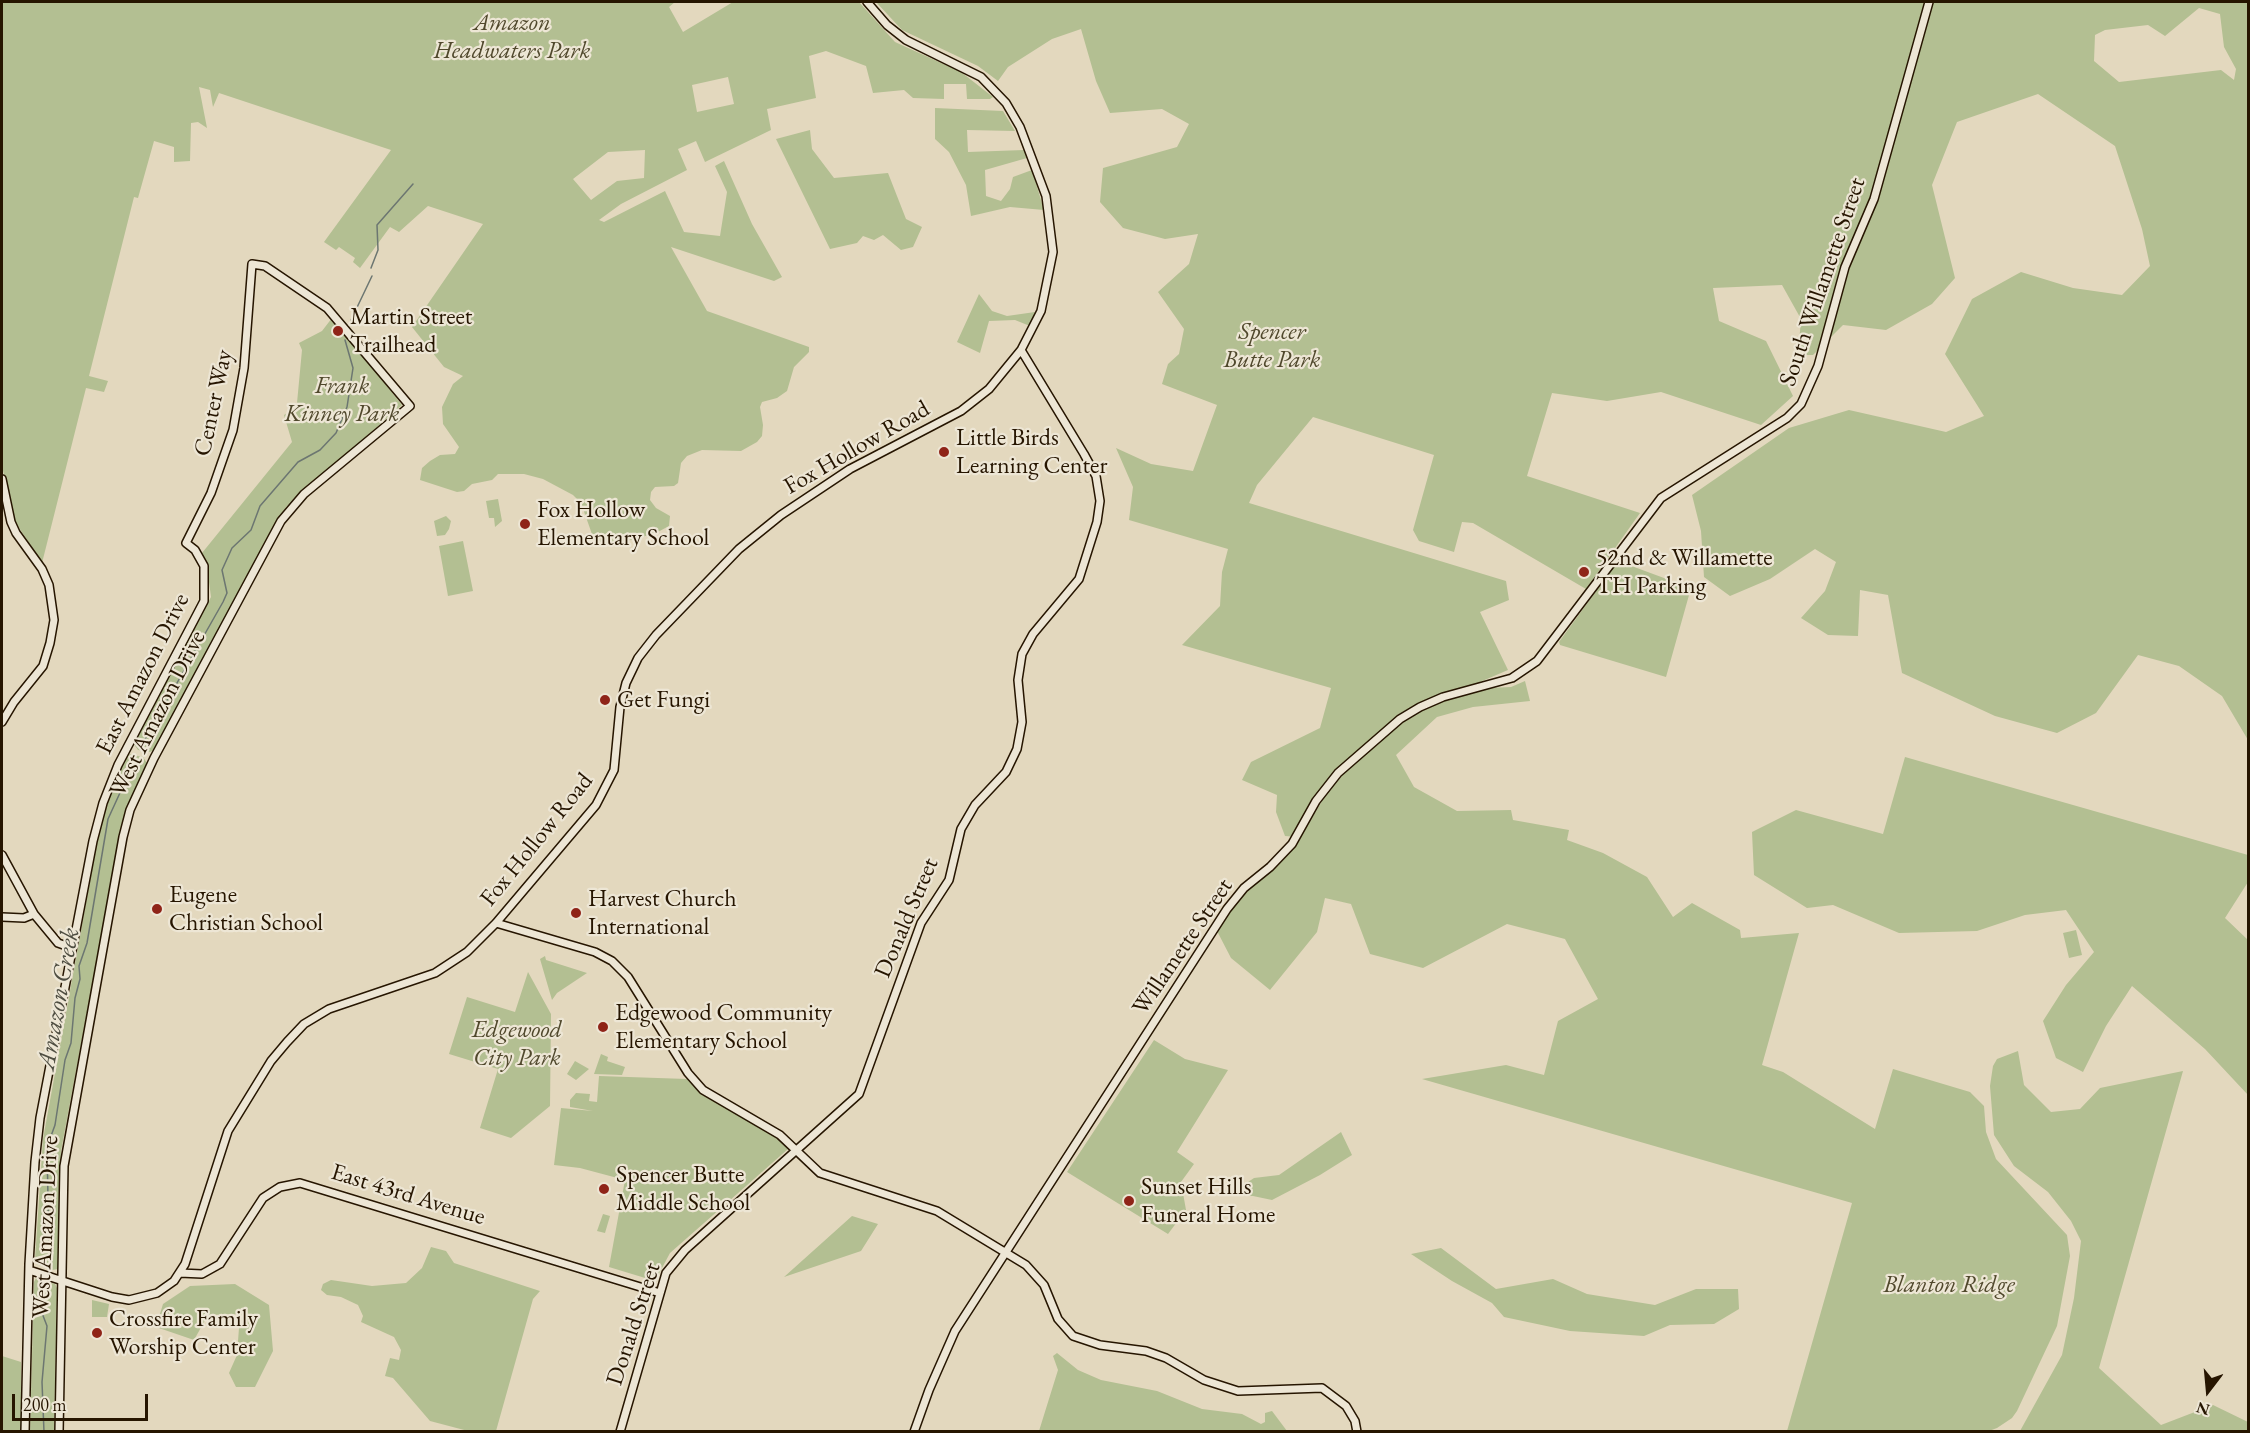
<!DOCTYPE html>
<style>
body{margin:0}
#map{position:relative;width:2250px;height:1433px;overflow:hidden;background:#e3d8be;font-family:"EB Garamond",serif}
canvas{display:block}
.frame{position:absolute;inset:0;border:3px solid #261500;pointer-events:none}
.north{position:absolute;left:2178px;top:1361px;width:60px;height:60px;-webkit-text-stroke:4px #ede6d5;paint-order:stroke;rotate:196deg;font-size:16px;font-weight:700;line-height:24px;text-align:center;color:#261500}
.north::after{content:'';display:block;margin:auto;width:21px;height:27px;background:#261500;clip-path:polygon(50% 0,100% 100%,50% 72%,0 100%)}
.scale{position:absolute;left:12px;top:1394px;width:136px;height:27px;box-sizing:border-box;border:3px solid #261500;border-top:0;padding-left:8px;font-size:18px;line-height:21px;white-space:nowrap;color:#261500;-webkit-text-stroke:4px #ede6d5;paint-order:stroke}
</style>
<div id="map">
<canvas width="2250" height="1433"></canvas>
<div class="frame"></div>
<div class="north">N</div>
<div class="scale">200 m</div>
</div>
<script>
const c = document.querySelector('canvas').getContext('2d');
c.lineJoin = 'round';
function fillPath(path, color) { c.fillStyle = color; c.fill(path, 'evenodd'); }
const poly = rows => new Path2D(rows.map(r => 'M' + r).join(''));
function stroke(path, color, width, dash) { c.strokeStyle = color; c.lineWidth = width; c.lineCap = dash ? 'butt' : 'round'; c.setLineDash(dash || []); c.stroke(path); }
function drawText(font, color, halo, rows, align = 'center') {
  c.font = font + ' "EB Garamond",serif'; c.lineWidth = 4.5; c.setLineDash([]); c.textBaseline = 'middle'; c.strokeStyle = halo; c.fillStyle = color; for (const [text, x, y, turn = 0] of rows) {
    c.save(); c.translate(x, y); c.rotate((+turn || 0) * Math.PI / 180); c.textAlign = isNaN(turn) ? turn : align; if (halo) c.strokeText(text, 0, 0); c.fillText(text, 0, 0); c.restore();
  }
}
fillPath(poly([
 [2,2,675,2,669,7,683,32,733,2,859,2,895,42,961,72,993,97,990,99,967,99,966,84,944,84,944,99,913,98,904,90,873,93,866,66,826,51,809,56,816,98,767,109,771,130,705,162,696,141,678,149,687,170,621,204,599,220,604,222,665,191,684,232,720,236,727,192,715,166,724,161,752,224,782,277,774,281,671,247,707,311,809,347,809,352,794,367,787,391,777,398,762,402,760,407,763,425,762,436,757,442,741,451,702,450,687,456,681,463,678,483,674,486,655,487,651,492,650,500,656,508,670,516,669,526,656,533,620,543,604,544,593,537,581,503,573,495,543,479,524,474,498,474,492,480,472,484,464,491,457,492,420,480,422,468,430,461,440,455,455,454,459,447,443,424,442,407,453,384,463,376,444,367,412,327,483,224,428,206,399,232,390,227,360,268,353,262,355,258,339,247,336,250,324,242,391,150,219,93,213,107,210,90,199,87,207,128,198,122,191,123,190,161,174,162,174,147,154,141,138,198,134,197,89,376,108,381,104,392,86,388,42,563,14,520,2,466],
 [728,77,734,104,697,112,692,85],
 [645,150,644,178,617,181,591,200,573,179,608,152],
 [876,2,2248,2,2248,740,2222,696,2179,666,2138,655,2096,713,2057,733,1995,716,1902,673,1888,595,1860,590,1858,636,1828,635,1801,618,1825,591,1836,562,1815,549,1770,579,1730,596,1704,577,1701,531,1692,495,1789,428,1849,410,1946,432,1984,416,1945,354,1972,299,2021,272,2073,288,2122,295,2150,266,2142,229,2115,146,2038,94,1957,122,1932,185,1955,278,1932,304,1886,330,1843,325,1813,355,1798,355,1801,319,1782,285,1713,288,1719,321,1766,341,1793,396,1761,425,1661,392,1607,401,1552,393,1527,476,1640,513,1586,589,1473,523,1462,522,1454,552,1419,541,1413,530,1434,455,1313,417,1257,485,1249,503,1506,581,1509,600,1480,612,1508,670,1410,712,1338,773,1297,837,1285,836,1276,812,1277,795,1242,780,1251,762,1320,728,1331,688,1182,645,1220,606,1222,572,1228,549,1129,520,1133,487,1116,448,1151,464,1193,471,1217,405,1162,384,1168,364,1179,354,1184,329,1158,292,1189,264,1198,234,1165,239,1123,228,1100,202,1103,168,1177,147,1189,124,1162,109,1110,113,1096,81,1081,29,1052,39,1008,67,998,81,978,66,902,30],
 [2199,8,2220,14,2224,47,2236,69,2234,80,2221,70,2119,82,2094,61,2095,35,2105,30,2148,25,2165,36],
 [935,108,1003,111,1015,131,967,130,968,152,1024,150,1027,158,985,170,986,196,1001,201,1010,189,1013,177,1032,170,1044,210,1010,207,971,216,966,185,949,152,935,139],
 [810,130,812,149,834,178,888,173,906,219,922,227,913,247,901,250,883,235,874,240,863,236,857,243,830,249,776,139],
 [979,294,992,311,1007,316,1035,312,1030,326,1015,320,989,321,980,353,957,342],
 [332,318,402,405,286,507,154,750,150,752,138,750,133,743,211,597,207,567,202,553,292,442,284,415,292,410,297,403,302,350,299,343,322,331],
 [498,499,502,521,495,527,494,518,489,518,486,501],
 [446,516,451,521,449,529,445,535,437,536,434,521],
 [463,541,473,591,448,596,439,546],
 [1618,561,1691,588,1666,677,1560,645,1559,642],
 [1525,681,1530,701,1473,707,1437,717,1396,755,1414,787,1457,811,1511,810,1513,820,1569,830,1567,840,1603,853,1647,877,1673,917,1692,903,1740,930,1741,938,1799,933,1762,1065,1783,1072,1875,1129,1893,1069,1970,1092,1984,1106,1986,1132,1996,1159,2067,1235,2070,1256,2057,1326,2017,1411,2012,1418,1997,1428,1989,1431,1787,1431,1852,1203,1422,1079,1506,1065,1544,1075,1558,1021,1598,999,1565,939,1507,924,1423,968,1370,954,1351,904,1325,898,1317,932,1270,990,1231,958,1217,931,1242,896,1294,848,1328,791,1351,766,1418,710,1460,696,1488,688,1511,687],
 [128,754,143,757,147,763,123,822,94,974,61,1151,58,1269,52,1270,36,1264,35,1259,43,1139,99,832,108,797],
 [1905,757,2248,855,2248,882,2225,918,2248,940,2248,1095,2205,1049,2132,986,2106,1026,2083,1072,2056,1058,2043,1021,2066,985,2094,952,2066,910,2025,915,1977,931,1899,933,1833,905,1807,908,1754,875,1752,832,1796,810,1883,834],
 [2076,930,2082,955,2069,958,2063,933],
 [545,956,546,960,587,973,557,993,552,1000,540,959],
 [528,972,551,1014,550,1106,511,1138,480,1128,498,1069,449,1054,467,997,515,1012],
 [1154,1040,1185,1059,1228,1070,1177,1152,1194,1164,1181,1182,1186,1210,1168,1234,1067,1172],
 [2018,1051,2024,1085,2051,1112,2080,1109,2100,1088,2183,1071,2099,1368,2161,1425,2213,1405,2248,1422,2248,1431,2020,1431,2062,1355,2074,1298,2081,1241,2071,1221,2048,1192,2014,1166,1994,1135,1990,1086,1993,1066,1997,1059],
 [601,1054,608,1057,607,1061,625,1067,622,1075,594,1074],
 [575,1061,589,1069,576,1080,567,1074],
 [599,1076,687,1079,702,1094,775,1136,788,1149,670,1253,655,1281,609,1267,625,1180,580,1168,554,1165,561,1108,593,1111,570,1107,570,1100,576,1093,590,1094,589,1101,597,1102],
 [1341,1132,1352,1155,1320,1175,1272,1200,1253,1196,1235,1196,1239,1188,1254,1178,1279,1175],
 [603,1214,610,1216,605,1233,597,1231],
 [852,1216,878,1224,861,1251,784,1277],
 [431,1247,446,1251,454,1263,540,1291,533,1299,496,1431,468,1431,430,1421,393,1378,385,1376,390,1358,399,1360,401,1350,394,1337,361,1322,363,1316,358,1305,341,1297,327,1295,321,1290,323,1284,331,1280,372,1286,406,1283,422,1268],
 [1441,1248,1496,1289,1553,1279,1587,1294,1655,1305,1696,1289,1738,1289,1739,1309,1714,1324,1670,1325,1644,1336,1570,1331,1504,1317,1492,1303,1452,1281,1411,1254],
 [36,1278,55,1284,57,1288,54,1431,30,1431,34,1282],
 [235,1284,269,1305,273,1351,255,1387,236,1387,229,1373,237,1355,240,1314,208,1315,194,1340,156,1327,163,1304,190,1286],
 [92,1300,109,1304,107,1317,92,1317],
 [1057,1353,1078,1370,1101,1380,1157,1391,1202,1409,1242,1414,1261,1424,1265,1422,1265,1413,1272,1411,1287,1431,1039,1431,1058,1370,1053,1356],
 [2,1356,21,1362,21,1431,2,1431]
]), '#b3bf92');
stroke(poly([
 [371,268,378,250,377,225,413,184],
 [351,320,372,276],
 [144,741,223,602,227,593,222,570,232,548,251,530,260,506,298,462,320,450,336,433,347,407,353,368,345,340],
 [49,1250,47,1147,55,1125,65,1060,71,1043,75,998,80,979,79,966,87,943,108,819,135,760],
 [44,1432,42,1382,47,1326,42,1313,49,1286]
]), '#6c7671', 1.5);
const secondary = poly([
 [2,479,11,522,16,533,42,569,49,585,54,620,50,643,43,666,14,702,2,722],
 [2,855,34,914,58,943,72,948],
 [2,917,24,918,34,914],
 [496,923,595,952,612,961,628,977,688,1073,703,1090,780,1135,820,1173,937,1211,1026,1265,1044,1285,1058,1319,1073,1336,1100,1345,1146,1351,1166,1358,1204,1380,1238,1391,1322,1388,1346,1406,1355,1421,1357,1432],
 [29,1270,112,1297,129,1300,157,1293,174,1281,185,1264,228,1131,271,1061,287,1042,304,1024,329,1009,435,973,467,952,496,923,596,805,614,770,620,707,626,683,638,658,656,635,739,549,781,515,850,469,961,411,989,389,1021,350,1041,311,1053,252,1046,196,1020,127,1006,103,981,77,906,40,887,25,867,2],
 [180,1273,202,1274,220,1264,263,1198,280,1187,300,1183,660,1293],
 [25,1432,29,1264,35,1162,40,1118,93,841,103,803,118,765,204,601,204,566,195,550,186,543,211,493,233,430,244,368,252,264,265,266,327,308,410,406,304,494,281,521,154,758,130,810,123,837,64,1166,59,1432],
 [620,1432,666,1273,685,1250,859,1094,921,923,949,880,961,829,975,805,1006,772,1017,749,1022,722,1018,680,1022,654,1033,634,1079,579,1097,522,1100,501,1096,476,1084,454,1021,350],
 [914,1432,929,1390,955,1331,1227,909,1244,888,1270,867,1292,844,1316,801,1338,773,1400,719,1420,707,1443,697,1512,678,1537,661,1661,498,1787,418,1801,404,1818,366,1845,267,1874,199,1929,2]
]);
stroke(secondary, '#261500', 10);
stroke(secondary, '#ede6d5', 7);
for (const [x, y, r, color] of [
 [338,331,6,"#8f2418"],
 [944,452,6,"#8f2418"],
 [525,524,6,"#8f2418"],
 [1584,572,6,"#8f2418"],
 [605,700,6,"#8f2418"],
 [157,909,6,"#8f2418"],
 [576,913,6,"#8f2418"],
 [603,1027,6,"#8f2418"],
 [604,1189,6,"#8f2418"],
 [1129,1201,6,"#8f2418"],
 [97,1333,6,"#8f2418"]
]) { const dot = new Path2D(); dot.arc(x, y, r, 0, 2 * Math.PI); c.fillStyle = color; c.fill(dot); stroke(dot, '#ede6d5', 2); }
drawText('italic 24px', '#50482c', '#ede6d5', [
 ["Amazon",512,23],
 ["Headwaters Park",512,51],
 ["Spencer",1272,332],
 ["Butte Park",1272,360],
 ["Frank",342,386],
 ["Kinney Park",342,414],
 ["Edgewood",517,1030],
 ["City Park",517,1058],
 ["Blanton Ridge",1949,1285]
]);
drawText('24px', '#261500', '#ede6d5', [
 ["South Willamette Street",1823,282,-71],
 ["Center Way",214,403,-78],
 ["Fox Hollow Road",857,448,-30],
 ["East Amazon Drive",143,674,-63],
 ["West Amazon Drive",158,714,-63],
 ["Fox Hollow Road",537,840,-51],
 ["Donald Street",907,918,-67],
 ["Willamette Street",1183,947,-56],
 ["East 43rd Avenue",408,1195,17],
 ["West Amazon Drive",46,1227,-87],
 ["Donald Street",634,1324,-72]
]);
drawText('24px', '#261500', '#ede6d5', [
 ["Martin Street",350,317],
 ["Trailhead",350,345],
 ["Little Birds",956,438],
 ["Learning Center",956,466],
 ["Fox Hollow",537,510],
 ["Elementary School",537,538],
 ["52nd & Willamette",1596,558],
 ["TH Parking",1596,586],
 ["Get Fungi",617,700],
 ["Eugene",169,895],
 ["Christian School",169,923],
 ["Harvest Church",588,899],
 ["International",588,927],
 ["Edgewood Community",615,1013],
 ["Elementary School",615,1041],
 ["Spencer Butte",616,1175],
 ["Middle School",616,1203],
 ["Sunset Hills",1141,1187],
 ["Funeral Home",1141,1215],
 ["Crossfire Family",109,1319],
 ["Worship Center",109,1347]
], 'left');
drawText('italic 26px', '#4f4e42', '#ede6d5', [
 ["Amazon Creek",59,999,-80]
]);
</script>
